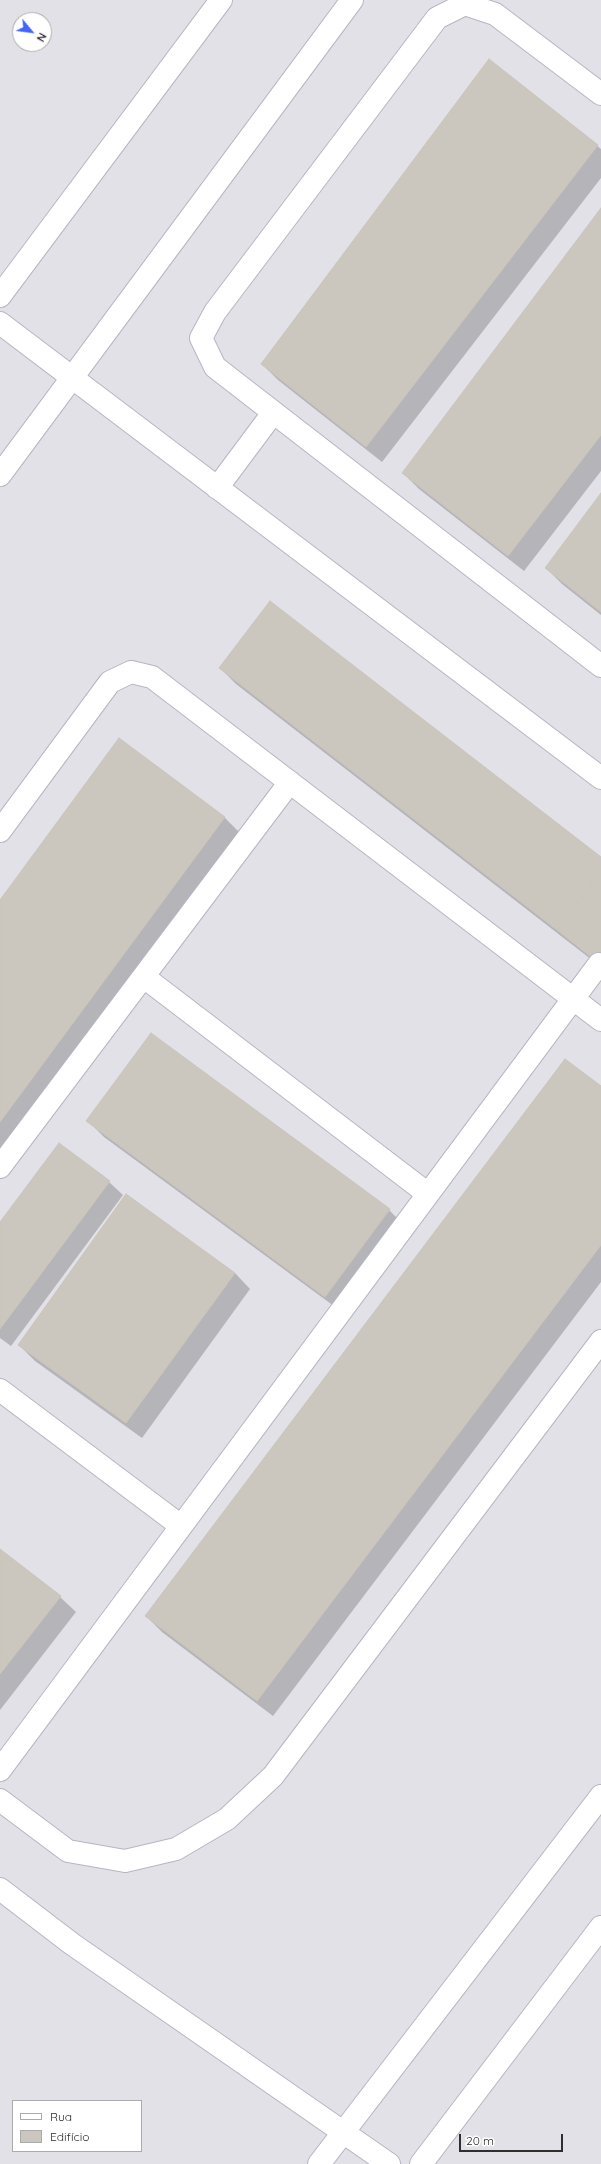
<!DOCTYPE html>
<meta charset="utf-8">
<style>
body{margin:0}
#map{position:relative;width:601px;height:2164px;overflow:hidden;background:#efe9e1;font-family:Quicksand,sans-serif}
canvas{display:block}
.legend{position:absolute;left:12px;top:2100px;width:130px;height:52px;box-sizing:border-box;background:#fff;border:1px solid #ababab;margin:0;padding:5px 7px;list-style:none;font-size:12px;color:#2e2e2e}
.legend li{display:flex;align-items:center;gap:8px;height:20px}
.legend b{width:20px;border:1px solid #ababab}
.north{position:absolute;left:12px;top:12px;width:40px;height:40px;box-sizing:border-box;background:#fff;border:1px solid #ababab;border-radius:50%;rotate:119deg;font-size:11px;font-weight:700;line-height:16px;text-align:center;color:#2e2e2e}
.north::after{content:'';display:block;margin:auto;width:14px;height:18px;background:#4264fb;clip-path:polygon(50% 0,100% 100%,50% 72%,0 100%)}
.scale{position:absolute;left:459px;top:2134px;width:104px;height:18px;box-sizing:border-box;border:2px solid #2e2e2e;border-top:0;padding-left:5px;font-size:12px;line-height:14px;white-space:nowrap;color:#2e2e2e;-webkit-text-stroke:3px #fff;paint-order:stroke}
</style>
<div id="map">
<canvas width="601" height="2164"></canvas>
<ul class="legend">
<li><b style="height:5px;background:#fff"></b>Rua</li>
<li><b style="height:11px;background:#cbc7bf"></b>Edifício</li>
</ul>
<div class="north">N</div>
<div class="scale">20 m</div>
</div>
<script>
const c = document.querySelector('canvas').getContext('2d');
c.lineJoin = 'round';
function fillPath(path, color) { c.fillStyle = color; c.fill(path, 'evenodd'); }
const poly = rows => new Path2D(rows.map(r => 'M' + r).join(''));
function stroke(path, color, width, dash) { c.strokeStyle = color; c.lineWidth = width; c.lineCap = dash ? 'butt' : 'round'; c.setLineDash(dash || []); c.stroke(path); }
fillPath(poly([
 [0,0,601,0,601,2164,0,2164],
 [20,20,44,20,44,44,20,44],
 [13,2101,141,2101,141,2151,13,2151]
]), '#e3e1e8');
fillPath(poly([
 [489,61,601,149,601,178,382,462,278,380,262,364],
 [601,210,601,471,524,571,419,489,403,473],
 [601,495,601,615,562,584,546,568],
 [220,668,601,858,601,967,236,684],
 [224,817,240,833,0,1160,0,901],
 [601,1088,601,1282,273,1716,162,1632,146,1616],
 [88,1121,389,1210,405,1226,342,1312,104,1137],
 [59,1145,109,1182,123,1195,11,1346,0,1338,0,1224],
 [235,1273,250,1289,142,1438,35,1361,19,1345],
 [0,1550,60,1597,76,1612,0,1710]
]), '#0003');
const building = poly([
 [489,59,598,145,366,447,261,364,489,59],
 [601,208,601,435,508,556,402,473,601,208],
 [601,493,601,612,545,568,601,493],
 [270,601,601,857,601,873,557,930,219,668,270,601],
 [119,738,225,817,0,1122,0,900,119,738],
 [601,873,601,965,557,930,601,873],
 [151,1033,390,1209,325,1297,86,1121,151,1033],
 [565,1059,601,1086,601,1245,257,1701,145,1616,565,1059],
 [59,1143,110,1181,0,1329,0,1222,59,1143],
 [126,1194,235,1273,126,1423,18,1345,126,1194],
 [0,1549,61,1596,0,1674,0,1549]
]);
fillPath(building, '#cbc7bf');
stroke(building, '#cbc5ba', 1);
const minor = poly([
 [601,94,495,14,465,4,437,18,215,312,201,338,215,367,601,666],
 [0,296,221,0],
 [0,323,601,778],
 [0,475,352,0],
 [217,488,273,413],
 [0,831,110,682,131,672,152,677,601,1020],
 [144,977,428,1194],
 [0,1167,290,782],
 [0,1390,181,1526],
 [0,1770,599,964],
 [0,1800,68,1851,125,1861,176,1849,227,1819,273,1776,601,1341],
 [0,1889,72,1944,389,2164],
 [319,2164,601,1796],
 [421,2164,601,1927]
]);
stroke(minor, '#b4b7c1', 24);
stroke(minor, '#fff', 22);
</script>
